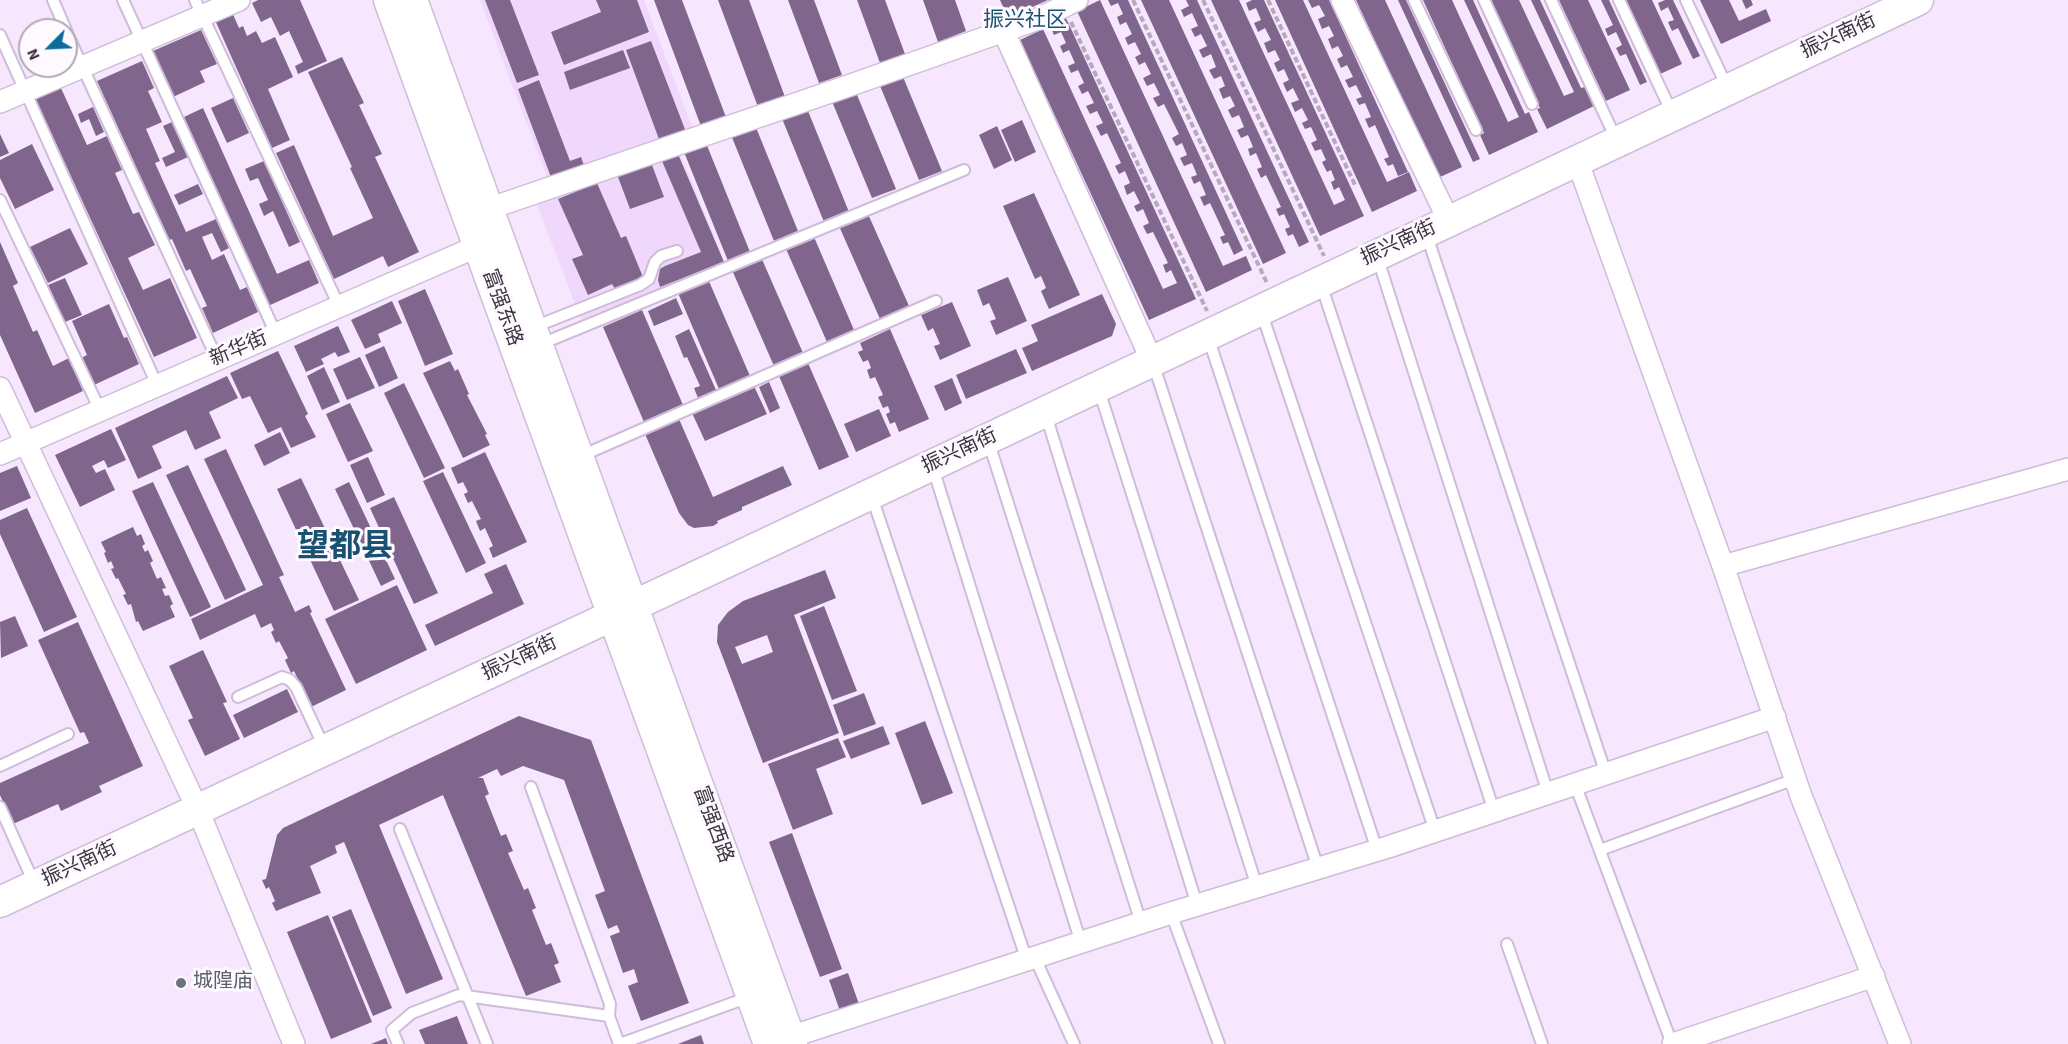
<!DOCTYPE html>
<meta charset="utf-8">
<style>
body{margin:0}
#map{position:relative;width:2068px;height:1044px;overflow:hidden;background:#f6e6fe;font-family:"Source Sans 3",sans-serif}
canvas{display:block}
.north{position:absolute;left:18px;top:18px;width:60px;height:60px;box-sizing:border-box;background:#fdf9ff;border:2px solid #b0aab2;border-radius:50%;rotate:246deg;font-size:16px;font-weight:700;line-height:24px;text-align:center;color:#3c343f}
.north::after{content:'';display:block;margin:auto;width:21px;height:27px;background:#0e6a99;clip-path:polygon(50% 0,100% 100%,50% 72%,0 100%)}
</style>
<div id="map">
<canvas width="2068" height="1044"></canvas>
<div class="north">N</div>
</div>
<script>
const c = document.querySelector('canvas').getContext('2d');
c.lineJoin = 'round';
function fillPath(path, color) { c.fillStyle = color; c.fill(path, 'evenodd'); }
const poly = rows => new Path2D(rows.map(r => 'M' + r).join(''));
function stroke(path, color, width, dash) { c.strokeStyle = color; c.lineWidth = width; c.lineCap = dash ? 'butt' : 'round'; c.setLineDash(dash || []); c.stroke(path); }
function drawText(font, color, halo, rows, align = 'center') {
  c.font = font + ' "Source Sans 3","Noto Sans SC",sans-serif'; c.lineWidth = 6; c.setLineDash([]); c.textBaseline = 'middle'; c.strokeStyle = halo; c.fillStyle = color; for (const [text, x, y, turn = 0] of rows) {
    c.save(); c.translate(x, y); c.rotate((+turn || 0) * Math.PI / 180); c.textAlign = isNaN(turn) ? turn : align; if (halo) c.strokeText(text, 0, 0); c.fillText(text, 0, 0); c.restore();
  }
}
fillPath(poly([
 [480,0,644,0,694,132,549,182],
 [679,151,725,263,581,319,537,205]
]), '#f0d8fc');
fillPath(poly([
 [258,0,300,0,327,61,298,74,295,66,303,62,289,31,280,36,271,17,261,22,252,3],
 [485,0,510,0,539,75,517,83],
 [596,0,637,0,649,32,564,65,551,32,601,12],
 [654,0,682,0,727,120,702,129],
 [718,0,749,0,785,97,758,107],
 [788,0,814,0,842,75,819,83],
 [857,0,885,0,905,54,880,63],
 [923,0,955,0,966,31,938,42],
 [1000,0,1048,0,1008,18],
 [1100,0,1223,266,1246,256,1252,270,1206,292,1077,11],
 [1108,0,1128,0,1243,250,1234,255,1228,242,1223,244,1220,237,1225,235,1210,203,1204,206,1200,197,1206,195,1200,181,1194,184,1191,177,1197,175,1192,163,1184,166,1180,158,1187,155,1182,143,1176,146,1172,138,1179,134,1164,104,1158,107,1153,98,1160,95,1154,83,1147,86,1143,78,1151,74,1145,62,1139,65,1135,57,1141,54,1135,42,1128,45,1125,38,1132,34,1126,22,1120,25,1117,17,1123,14,1118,3,1111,6],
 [1141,0,1169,0,1286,253,1263,264],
 [1186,0,1197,0,1309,242,1299,247,1293,234,1288,236,1285,229,1290,227,1284,214,1279,216,1276,209,1281,207,1266,175,1261,178,1257,169,1262,167,1256,153,1250,156,1248,149,1253,147,1248,135,1241,138,1237,130,1244,127,1239,115,1232,118,1228,110,1235,106,1230,96,1223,99,1219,89,1225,86,1221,76,1214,79,1209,70,1216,67,1211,54,1203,58,1199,50,1207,46,1201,34,1195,37,1191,29,1198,26,1192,13,1184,17,1181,10,1189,6],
 [1211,0,1239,0,1334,205,1345,200,1339,187,1334,190,1331,182,1335,180,1331,170,1327,172,1322,162,1326,160,1321,149,1315,151,1311,143,1317,140,1311,127,1305,129,1302,123,1308,120,1302,108,1295,112,1291,103,1299,100,1293,88,1287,92,1283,83,1289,80,1284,69,1278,72,1274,63,1280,60,1275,50,1268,53,1264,43,1271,40,1265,28,1258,32,1254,23,1261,20,1256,8,1249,11,1246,3,1252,0,1264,0,1364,216,1320,236],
 [1275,0,1303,0,1387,182,1409,172,1417,191,1372,212],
 [1308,0,1329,0,1408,172,1398,176,1393,164,1388,166,1384,159,1389,157,1375,125,1369,128,1365,119,1371,117,1365,103,1359,105,1356,99,1362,97,1356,85,1349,88,1345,80,1353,77,1347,65,1341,68,1337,59,1343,56,1338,46,1332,49,1328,39,1334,36,1329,26,1322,29,1318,19,1325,16,1319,5,1312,8],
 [1356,0,1385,0,1462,167,1438,178],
 [1398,0,1406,0,1480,159,1473,162],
 [1423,0,1452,0,1508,122,1519,117,1464,0,1473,0,1525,114,1529,112,1538,132,1489,155,1480,135,1484,133],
 [1489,0,1519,0,1564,96,1574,92,1531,0,1540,0,1581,88,1585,87,1594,106,1547,129,1537,109,1540,108],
 [1559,0,1588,0,1630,90,1606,101],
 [1601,0,1609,0,1647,82,1640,85,1626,54,1620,56,1616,48,1622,45,1616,32,1608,36,1605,29,1613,25],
 [1623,0,1652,0,1682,64,1658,75],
 [1665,0,1673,0,1700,56,1693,59,1678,28,1672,31,1668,22,1674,20,1668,7,1661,11,1658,3],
 [1700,0,1729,0,1739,21,1766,9,1771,21,1721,44],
 [1742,0,1751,0,1753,5,1746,9],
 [232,12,239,28,243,26,247,36,256,31,262,43,275,37,293,77,268,89,290,140,272,148,215,20],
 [1066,18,1196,299,1149,320,1020,40,1043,29,1163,289,1177,283,1171,270,1166,273,1163,265,1168,263,1153,232,1147,234,1143,226,1149,223,1143,209,1137,212,1134,206,1140,203,1134,191,1127,195,1124,186,1130,183,1125,171,1119,174,1115,166,1121,163,1107,133,1101,136,1096,126,1103,123,1097,111,1090,114,1086,106,1094,103,1088,91,1082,94,1078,86,1084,83,1078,70,1071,73,1068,66,1075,63,1069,50,1063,53,1060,46,1066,43,1061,32,1054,35,1050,26],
 [201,30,217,64,200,71,205,82,173,97,153,51],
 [651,41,686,132,660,142,626,50],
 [623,50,630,68,570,90,564,72],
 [342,57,364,103,359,105,382,154,375,157,419,252,388,267,383,256,334,279,276,153,294,145,333,236,373,218,350,168,352,167,308,72],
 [142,61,154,88,148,91,162,122,146,129,160,161,155,163,186,232,216,219,229,248,221,252,212,233,202,237,212,260,224,254,240,290,247,287,258,312,213,333,202,308,207,306,190,269,186,271,172,239,169,240,97,81],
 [901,72,942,171,919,180,878,81],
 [539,80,570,161,581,157,585,168,552,180,518,89],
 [60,86,87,145,107,136,122,170,115,173,133,214,139,212,155,245,128,258,143,290,170,278,197,338,154,357,35,98],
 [855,90,896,189,872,198,831,99],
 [233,98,249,133,227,143,211,108],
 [806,106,849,212,824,222,781,116],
 [93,107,104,132,96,136,89,119,81,123,78,114],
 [203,108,277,274,309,260,319,283,268,306,184,117],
 [1022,120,1036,152,1015,162,1001,130],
 [172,122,188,157,166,167,162,158,175,152,163,126],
 [755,125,798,231,774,241,731,135],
 [997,126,1012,160,994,169,979,135],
 [0,134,9,153,0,157],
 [706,143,750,252,728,261,684,152],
 [32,144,54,190,15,209,0,178,0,160],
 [678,154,724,262,660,287,658,280,660,269,665,266,701,252,662,161],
 [264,161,300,242,289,247,273,211,264,216,259,204,268,200,258,178,250,181,245,169],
 [652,165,664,197,630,209,618,177],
 [597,183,621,238,626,236,643,277,615,289,612,284,588,295,572,259,583,255,558,199],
 [198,184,203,194,179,205,174,195],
 [1034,193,1080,295,1049,309,1041,291,1046,288,1041,276,1035,279,1003,206],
 [868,214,909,306,880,319,839,226],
 [70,228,88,264,48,283,30,247],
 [814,237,854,330,827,342,786,249],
 [0,242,18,283,13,286,33,332,37,330,53,366,69,358,83,391,35,413,0,335],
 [761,257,803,353,774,366,732,270],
 [1008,277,1027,321,996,335,990,321,996,319,989,303,983,306,977,290],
 [65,278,82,315,65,322,48,285],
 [708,279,750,376,719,389,678,293],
 [425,289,453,354,425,366,398,301],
 [1102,294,1116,324,1112,336,1032,371,1022,348,1038,341,1031,325],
 [676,298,683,314,654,326,648,311],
 [392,301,402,323,378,334,381,342,365,349,351,320],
 [952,302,971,346,940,360,934,346,940,344,933,328,928,331,921,315],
 [109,304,124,338,127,337,139,364,94,385,81,358,87,355,72,321],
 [642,310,683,405,644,422,603,327],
 [338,326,350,352,338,357,335,352,321,359,324,364,306,372,294,346],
 [689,329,716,390,698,398,694,388,700,386,687,357,684,358,675,336],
 [890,329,929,419,899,432,895,422,890,424,886,414,890,412,888,406,883,408,878,397,883,395,875,377,870,379,867,370,871,368,868,360,863,362,858,352,863,350,860,343],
 [384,346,398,378,379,387,365,355],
 [1016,349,1027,373,966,399,956,375],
 [278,351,308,414,305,416,316,437,291,448,281,427,268,433,250,396,242,399,230,373],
 [360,357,375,388,347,400,333,369],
 [450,361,455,371,458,369,469,394,467,395,487,434,485,435,490,445,463,458,423,373],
 [808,363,849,457,819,470,779,376],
 [324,367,340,402,322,410,307,376],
 [227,376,238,398,209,412,221,438,195,450,186,430,152,446,162,468,138,479,115,428],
 [952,378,962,403,945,411,934,386],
 [769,382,780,408,770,413,759,387],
 [404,383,445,468,424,478,384,393],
 [754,386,767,414,705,441,692,413],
 [350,403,373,451,348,462,326,414],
 [879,409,891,436,856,452,844,424],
 [679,419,713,497,783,466,792,485,742,507,742,510,717,521,718,523,713,526,694,528,688,525,679,513,645,434],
 [111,429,126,460,108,468,104,460,92,466,96,473,105,469,115,490,80,507,55,455],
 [280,432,290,453,264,466,254,445],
 [226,449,284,575,279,577,295,612,309,605,312,612,310,613,346,690,311,707,294,671,291,673,285,660,288,658,279,641,276,643,271,632,274,630,271,623,261,628,255,614,200,640,191,619,263,585,204,459],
 [485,452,527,542,493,558,489,548,493,546,485,528,480,531,476,521,481,519,472,501,468,503,464,494,468,492,463,482,458,484,451,468],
 [368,457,385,495,367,503,350,465],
 [188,465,246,590,225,600,166,475],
 [17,466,31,498,0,511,0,473],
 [443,472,486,563,466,573,423,481],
 [301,478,359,600,334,611,277,489],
 [153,482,211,607,190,617,132,491],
 [349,482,395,579,381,586,335,489],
 [394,497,438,593,414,604,370,508],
 [27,508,77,617,44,632,0,534,0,520],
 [133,527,137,536,141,534,145,544,142,546,145,552,148,550,153,561,150,563,157,579,161,577,166,588,162,589,165,596,169,595,173,604,170,606,175,617,143,631,138,621,136,622,131,604,128,605,123,595,126,594,118,578,116,579,111,569,114,568,111,561,108,563,104,553,106,552,101,542],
 [506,564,524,604,435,646,425,625,493,593,484,574],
 [825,570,836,598,794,615,839,733,763,763,717,642,718,625,728,612,743,601],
 [767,635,773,652,742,664,735,647],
 [397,585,427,650,356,684,325,619],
 [824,606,857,691,832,700,800,616],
 [15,616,28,646,1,658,0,622],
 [78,622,143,766,99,786,102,792,61,811,58,804,13,824,0,795,0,783,89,743,84,732,80,733,38,640],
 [203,650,227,702,223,703,240,739,205,756,188,720,193,718,169,666],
 [287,689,298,712,244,738,233,715],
 [864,693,876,724,844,736,833,705],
 [519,716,591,740,689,1003,641,1021,628,986,638,982,634,969,623,973,610,936,620,932,617,925,608,929,595,895,605,891,564,780,523,766,501,776,497,769,478,778,483,778,489,794,485,796,501,836,506,834,513,851,508,853,524,890,528,888,536,908,532,910,546,945,551,943,559,963,554,965,561,982,526,996,443,795,379,825,443,979,406,994,344,842,335,846,337,853,310,866,321,893,276,911,272,903,275,901,269,887,266,889,262,880,266,879,277,835,283,828],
 [925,721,953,793,922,805,895,733],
 [883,726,890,744,851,759,843,741],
 [838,738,846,757,816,769,833,814,793,830,768,764],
 [792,833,842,969,820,977,769,842],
 [351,909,392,1008,373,1016,332,917],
 [328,915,372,1022,331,1039,287,932],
 [848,973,859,1004,840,1011,829,980],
 [457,1016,468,1044,425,1044,419,1030],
 [701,1035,704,1044,678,1044],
 [386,1038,388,1044,371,1044]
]), '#80668c');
const lane = poly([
 [53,0,66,30],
 [123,0,276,334],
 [195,0,339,306],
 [1414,0,1476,130],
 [1484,0,1532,104],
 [1551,0,1617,141],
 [1619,0,1673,115],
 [1686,0,1728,89],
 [66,31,217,359],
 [0,35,157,385],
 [0,200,100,410],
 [1426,233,1606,774],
 [1377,256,1548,793],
 [1321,284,1494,811],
 [1261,311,1435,831],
 [534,327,640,285,649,279,655,262,661,256,677,251],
 [1208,337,1377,850],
 [541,344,964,170],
 [1153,363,1318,868],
 [1099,390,1257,887],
 [1046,415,1197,905],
 [988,440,1141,923],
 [581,456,936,301],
 [933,468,1081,943],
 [872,497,1027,961],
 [238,697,282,677,290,680,296,687,324,747],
 [0,766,68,734],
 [1575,784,1672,1044],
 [531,787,610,1004,609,1016,619,1044],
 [0,807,34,883],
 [400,829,487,1044],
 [1600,850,1795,779],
 [1171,913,1219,1044],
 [1507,944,1542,1044],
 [1035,958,1074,1044],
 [398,1044,392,1030,412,1013,459,995,609,1016],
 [620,1044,749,997]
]);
const street = poly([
 [1342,0,1449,221],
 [1003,30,1152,361],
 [0,102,239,0],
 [1577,160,1723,566,1801,796,1900,1044],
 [488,209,848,86,1038,19,1077,0],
 [0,388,198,810,294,1044],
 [0,454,478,246],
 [1723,566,2068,469],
 [790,1037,1171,913,1388,847,1775,717],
 [1673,1044,1874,976]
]);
const secondary = poly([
 [389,0,769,1044],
 [412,0,792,1044],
 [0,902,729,561,1918,0]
]);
stroke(lane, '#cfbcd9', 14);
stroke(street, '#cfbcd9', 24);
stroke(secondary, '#cfbcd9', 33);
stroke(poly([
 [1133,0,1267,283],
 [1203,0,1324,256],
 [1268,0,1355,185],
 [1071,22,1207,311]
]), '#b7aabe', 4, [6, 3]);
stroke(lane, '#fff', 10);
stroke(street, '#fff', 21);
stroke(secondary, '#fff', 30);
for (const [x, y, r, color] of [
 [181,983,6,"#6b7280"]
]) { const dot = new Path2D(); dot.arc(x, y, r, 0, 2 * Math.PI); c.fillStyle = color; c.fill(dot); stroke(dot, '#fdf9ff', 2); }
drawText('20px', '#3c343f', '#fdf9ff', [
 ["振兴南街",1839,37,-25],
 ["振兴南街",1399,244,-25],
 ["富强东路",501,308,70],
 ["新华街",239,350,-23],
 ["振兴南街",960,452,-25],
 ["振兴南街",520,659,-25],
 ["富强西路",712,825,70],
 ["振兴南街",80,865,-25]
]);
drawText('20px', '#5b616d', '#fdf9ff', [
 ["城隍庙",193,983]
], 'left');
drawText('21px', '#185172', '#fdf9ff', [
 ["振兴社区",1025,21]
]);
drawText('bold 32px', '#185172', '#fdf9ff', [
 ["望都县",345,549]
]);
</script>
